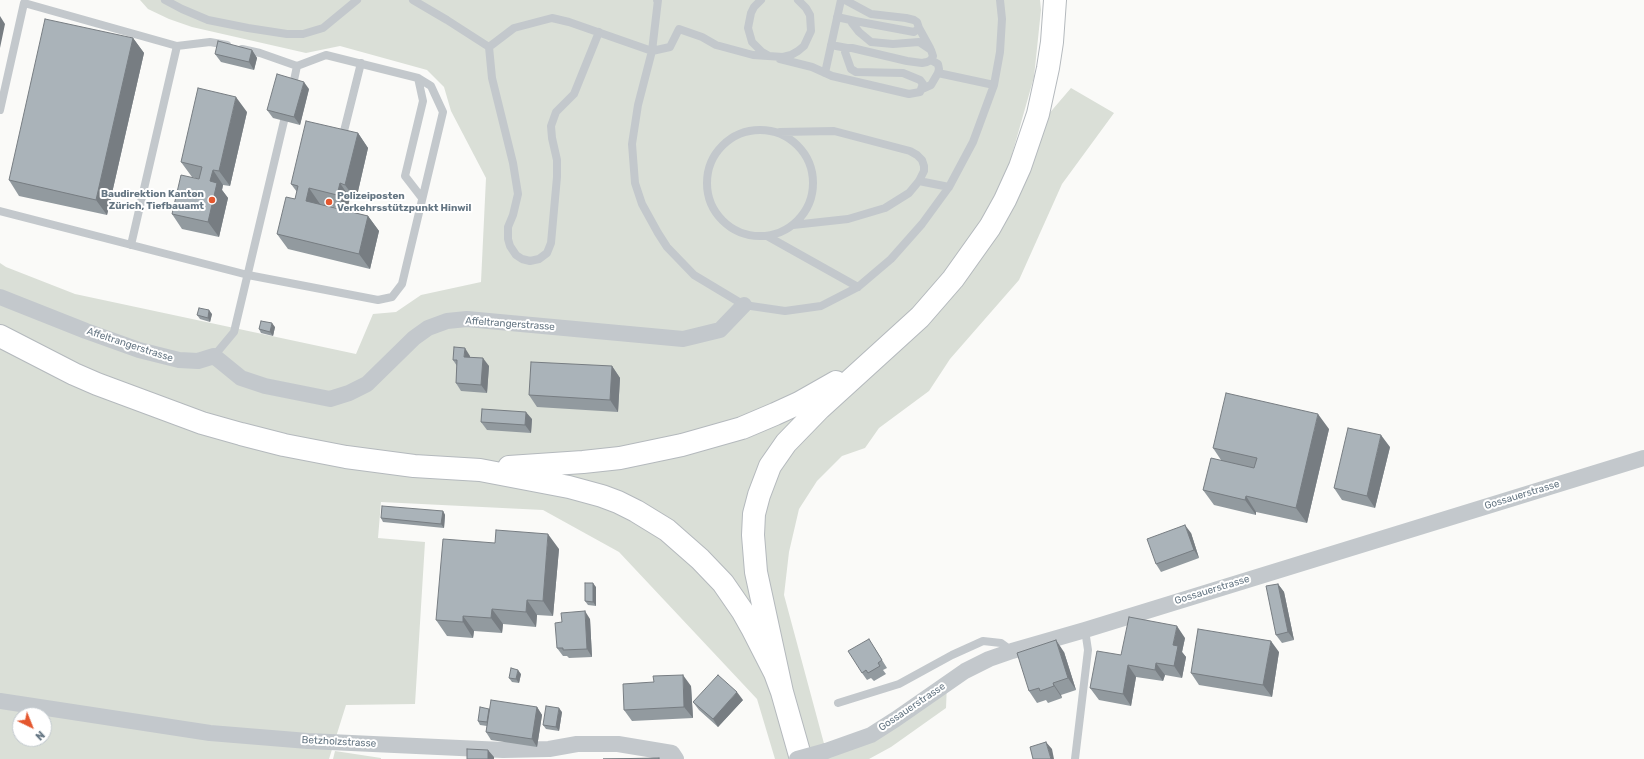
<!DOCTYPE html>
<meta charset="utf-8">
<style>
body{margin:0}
#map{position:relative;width:1644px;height:759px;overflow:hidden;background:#fafaf8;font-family:Rubik,sans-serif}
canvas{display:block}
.north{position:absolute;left:12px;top:707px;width:40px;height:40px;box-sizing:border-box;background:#fff;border:1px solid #c1c8cd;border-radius:50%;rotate:137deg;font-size:11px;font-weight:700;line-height:16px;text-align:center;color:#657683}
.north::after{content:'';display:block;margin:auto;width:14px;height:18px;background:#e4572e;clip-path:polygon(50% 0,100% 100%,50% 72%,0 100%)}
</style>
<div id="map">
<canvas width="1644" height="759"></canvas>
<div class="north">N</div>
</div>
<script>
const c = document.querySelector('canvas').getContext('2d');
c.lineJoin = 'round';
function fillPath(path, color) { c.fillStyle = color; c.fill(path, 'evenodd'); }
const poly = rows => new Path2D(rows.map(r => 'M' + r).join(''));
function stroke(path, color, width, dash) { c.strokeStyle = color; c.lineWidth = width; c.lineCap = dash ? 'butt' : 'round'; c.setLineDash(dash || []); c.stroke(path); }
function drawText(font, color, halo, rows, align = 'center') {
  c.font = font + ' Rubik,sans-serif'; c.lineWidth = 4; c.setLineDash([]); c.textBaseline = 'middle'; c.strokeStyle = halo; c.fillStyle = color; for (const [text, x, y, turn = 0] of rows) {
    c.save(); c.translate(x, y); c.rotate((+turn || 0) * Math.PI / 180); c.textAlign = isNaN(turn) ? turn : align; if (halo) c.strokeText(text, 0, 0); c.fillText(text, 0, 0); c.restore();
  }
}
fillPath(poly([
 [140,0,1040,0,1041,10,1034,77,1011,158,1071,88,1114,113,1062,184,1019,280,950,359,929,391,879,428,865,448,842,456,817,481,799,509,789,552,784,595,826,751,871,735,947,683,946,708,891,747,869,759,775,759,757,699,619,552,543,510,381,502,378,538,425,542,415,704,346,705,329,759,0,759,0,263,6,267,75,294,356,354,373,314,396,312,421,295,481,282,486,178,451,111,444,87,427,70,340,46,306,53,192,27,169,19,148,9],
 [20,715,44,715,44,739,20,739],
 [335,751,381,758,381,759,333,759]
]), '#dadfd7');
const highway = poly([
 [0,336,74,374,97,384,202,423,241,434,284,445,346,457,414,466,480,470,569,487,602,496,618,502,636,511,667,530,700,559,723,583,743,612,752,628,775,673,782,692],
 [509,467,583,462,620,458,682,445,742,428,775,414,799,403,836,382],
 [801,759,782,692,756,572,753,535,754,514,759,495,770,466,786,443,820,408,920,317,953,279,990,227,1005,200,1020,167,1038,114,1048,68,1052,42,1055,0]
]);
stroke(highway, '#b4b9bd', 24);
stroke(poly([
 [165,0,182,9,208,20,248,28,287,34,303,34,323,28,357,0],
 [413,0,447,20,489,47],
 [657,0,658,0,652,51,638,105,632,144,635,183,642,204,658,233,667,247,694,275,744,305,785,311,821,306,858,287,891,259,922,224,949,187,973,142,994,85,1000,52,1002,19,1000,0],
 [761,0,754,7,751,13,748,28,752,42,762,52,769,56],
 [837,17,855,21],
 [919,28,930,48],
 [599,32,574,94,556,112,551,126,552,138,557,160,557,177,551,243,547,253,539,259,530,261,522,259,516,255,510,246,508,239,508,227,513,215,518,194,513,163,492,78,489,47,514,28,552,18,569,22,652,51,670,47,679,29,702,37,716,45,753,55,783,57,791,55,798,51,804,46,811,31,810,15,806,8,798,0],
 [831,45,847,48],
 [780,59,812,67,832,76,909,94,920,92,923,84,920,80,903,73,856,72,851,69,845,52,847,48,852,48,907,61,922,63,927,62,931,60,933,56,931,50,919,42,893,44,871,42,859,32,852,23,855,21,914,32,919,28,917,22,914,20,906,18,871,14,845,0],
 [825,73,841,0],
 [938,73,994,85],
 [418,78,423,101,405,176,422,198],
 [293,85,297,66],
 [922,89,931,85,938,73,939,69,938,64,931,60],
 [0,110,24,3,177,46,210,42,227,45],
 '707 183a53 53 0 1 1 106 0a53 53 0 1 1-106 0Z',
 [780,132,834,131,910,151,917,155,922,160,924,166,924,171,919,181,909,193,885,208,848,219,793,225],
 [342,139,361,63],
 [919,181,949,187],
 [0,211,248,275,378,300,392,297,402,284,443,112,431,86,418,78,326,55,297,66,260,53,242,49],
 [767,236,858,287],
 [131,245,177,46],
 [214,356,234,332,284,121],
 [838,703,899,684,952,655,983,641,1001,643,1012,651],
 [1075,759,1088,650,1085,630]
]), '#c3c8cc', 8);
stroke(poly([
 [0,297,86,331,139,350,179,360,198,361,214,356,241,378,265,386,330,399,349,393,367,384,414,338,428,328,447,321,467,319,683,339,720,330,744,305],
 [0,701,210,733,308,741,503,750,549,749,577,744,618,744,672,753,676,759],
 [826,751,871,735,896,719,965,671,989,659,1012,651,1085,630,1644,458]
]), '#c3c8cc', 16);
stroke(highway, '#fff', 22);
stroke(poly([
 [797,759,826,751]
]), '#c3c8cc', 16);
fillPath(poly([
 [133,38,144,53,107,215,19,196,9,180],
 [252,50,257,58,254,70,221,62,215,54],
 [309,89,300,125,273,118,267,110],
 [247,112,230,186,223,185,222,190,228,198,219,237,182,229,172,214,199,179,192,177,181,162],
 [358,133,368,148,356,200,350,198,347,210,320,204,368,216,379,231,370,269,288,249,277,234,295,199,297,192,291,184],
 [212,314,210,322,200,319,197,315],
 [275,327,273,336,261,333,259,329],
 [470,356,470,357,489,366,487,393,461,391,456,383,457,366,453,360],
 [612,366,620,378,618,412,537,407,529,395],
 [532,419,531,433,487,430,481,422],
 [1329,429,1307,523,1256,512,1256,515,1214,505,1203,490,1221,460,1213,448],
 [1390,447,1375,508,1342,500,1334,488],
 [443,511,445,515,444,528,383,522,381,518],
 [1191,533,1199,558,1161,572,1156,564],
 [559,549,553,616,537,615,536,627,503,624,502,633,474,631,473,638,447,636,436,620],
 [1278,584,1284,592,1294,640,1282,643,1276,635],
 [596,587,596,606,588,605,585,601],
 [590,619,592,657,569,658,567,656,563,656,557,648],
 [1185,638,1182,652,1186,657,1182,678,1165,675,1163,681,1136,677,1131,706,1099,700,1090,688,1121,655],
 [874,647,887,668,883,670,886,674,874,681,871,678,867,680,862,673],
 [1064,652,1076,690,1061,695,1062,698,1048,703,1046,700,1037,703,1029,691],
 [1279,652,1272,697,1199,685,1191,673],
 [521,674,519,683,512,682,509,678],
 [691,686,693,718,632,721,624,710],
 [743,700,718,727,699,710,693,702],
 [537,707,542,715,537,747,491,740,486,732,487,726,480,725,478,721,489,709],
 [562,712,559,731,546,729,543,725]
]), '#929a9f');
fillPath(poly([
 [0,16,5,24,0,48],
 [133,38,144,53,107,215,96,200],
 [252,50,257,58,254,70,249,62],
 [304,82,309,89,300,125,294,117],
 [236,97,247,112,230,186,219,171],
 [358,133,368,148,356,200,345,185],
 [213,170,223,185,222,190,228,198,219,237,208,222,210,181],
 [340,183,350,198,347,210,337,195],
 [309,188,320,204,317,216,306,201],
 [368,216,379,231,370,269,359,254],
 [209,310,212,314,210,322,208,318],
 [272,323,275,327,273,336,270,332],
 [465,348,470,356,469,364,464,357],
 [483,358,489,366,487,393,481,385],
 [612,366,620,378,618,412,610,400],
 [526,412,532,419,531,433,525,425],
 [1318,414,1329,429,1307,523,1296,508],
 [1381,435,1390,447,1375,508,1367,496],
 [1246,496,1256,512,1256,515,1245,500],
 [443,511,445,515,444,528,441,524],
 [1185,525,1191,533,1199,558,1194,550],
 [548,534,559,549,553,616,543,601],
 [593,583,596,587,596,606,593,602],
 [1278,584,1284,592,1294,640,1288,632],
 [527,600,537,615,536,627,526,612],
 [492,609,503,624,502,633,491,618],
 [585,611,590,619,592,657,587,649],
 [463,616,474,631,473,638,463,622],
 [1177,626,1185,638,1182,652,1186,657,1182,678,1174,666,1173,645],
 [1056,640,1064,652,1076,690,1068,678],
 [1271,641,1279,652,1272,697,1263,685],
 [1156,663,1165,675,1163,681,1155,670],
 [1128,665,1136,677,1131,706,1123,694],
 [518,670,521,674,519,683,516,679],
 [683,675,691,686,693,718,684,707],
 [1053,683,1061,695,1062,698,1054,686],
 [737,692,743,700,718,727,713,719],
 [537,707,542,715,537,747,532,739],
 [559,708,562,712,559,731,556,727],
 [1046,742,1052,749,1054,759,1051,759],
 [488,750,494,757,494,759,488,759]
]), '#777d82');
const building = poly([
 [45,19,133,38,96,200,9,180,45,19],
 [218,41,252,50,249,62,215,54,218,41],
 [277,74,304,82,294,117,267,110,277,74],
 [198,88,236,97,219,171,213,170,210,181,217,183,208,222,172,214,181,175,199,179,202,167,181,162,198,88],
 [306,121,358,133,345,185,340,183,337,195,309,188,306,201,368,216,359,254,277,234,286,197,295,199,298,186,291,184,306,121],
 [199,308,209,310,208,318,197,315,199,308],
 [261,321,272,323,270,332,259,329,261,321],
 [454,347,465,348,464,357,483,358,481,385,456,383,457,360,453,360,454,347],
 [531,362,612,366,610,400,529,395,531,362],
 [1226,393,1318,414,1296,508,1246,496,1245,500,1203,490,1211,458,1254,468,1257,458,1213,448,1226,393],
 [482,409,526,412,525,425,481,422,482,409],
 [1348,428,1381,435,1367,496,1334,488,1348,428],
 [382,506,443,511,441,524,381,518,382,506],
 [1185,525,1194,550,1156,564,1147,539,1185,525],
 [496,530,548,534,543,601,527,600,526,612,492,609,491,618,463,616,463,622,436,620,443,539,495,543,496,530],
 [585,583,593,583,593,602,585,601,585,583],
 [1278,584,1288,632,1276,635,1266,586,1278,584],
 [585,611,587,649,563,650,563,648,557,648,555,623,562,622,561,613,585,611],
 [1129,617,1177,626,1173,645,1178,646,1174,666,1156,663,1155,670,1128,665,1123,694,1090,688,1097,651,1121,655,1129,617],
 [1198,629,1271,641,1263,685,1191,673,1198,629],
 [869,639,882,660,878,663,880,666,868,673,866,670,862,673,848,651,869,639],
 [1056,640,1068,678,1053,683,1054,686,1040,691,1039,688,1029,691,1017,653,1056,640],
 [511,668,518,670,516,679,509,678,511,668],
 [683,675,684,707,624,710,623,684,654,682,653,676,683,675],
 [718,675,737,692,713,719,693,702,718,675],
 [491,700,537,707,532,739,486,732,491,700],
 [546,706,559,708,556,727,543,725,546,706],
 [480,707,489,709,487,722,478,721,480,707],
 [1046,742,1051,759,1033,759,1030,747,1046,742],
 [467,749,488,750,488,759,467,759,467,749],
 [659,758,659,759,603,759,659,758]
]);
fillPath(building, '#aab3b9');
stroke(building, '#777d82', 1);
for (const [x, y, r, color] of [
 [212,200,4,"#e4572e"],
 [329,202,4,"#e4572e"]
]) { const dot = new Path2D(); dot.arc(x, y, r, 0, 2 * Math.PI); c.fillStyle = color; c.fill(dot); stroke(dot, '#fff', 1.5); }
drawText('bold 10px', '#657683', '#fff', [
 ["Baudirektion Kanton",204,194],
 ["Zürich, Tiefbauamt",204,206],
 ["Polizeiposten",337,196,"left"],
 ["Verkehrsstützpunkt Hinwil",337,208,"left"]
], 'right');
drawText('10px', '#657683', '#fff', [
 ["Affeltrangerstrasse",510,324,4],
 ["Affeltrangerstrasse",130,345,18],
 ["Gossauerstrasse",1522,495,-17],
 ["Gossauerstrasse",1212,590,-17],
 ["Gossauerstrasse",912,707,-34],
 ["Betzholzstrasse",339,742,3]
]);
</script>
